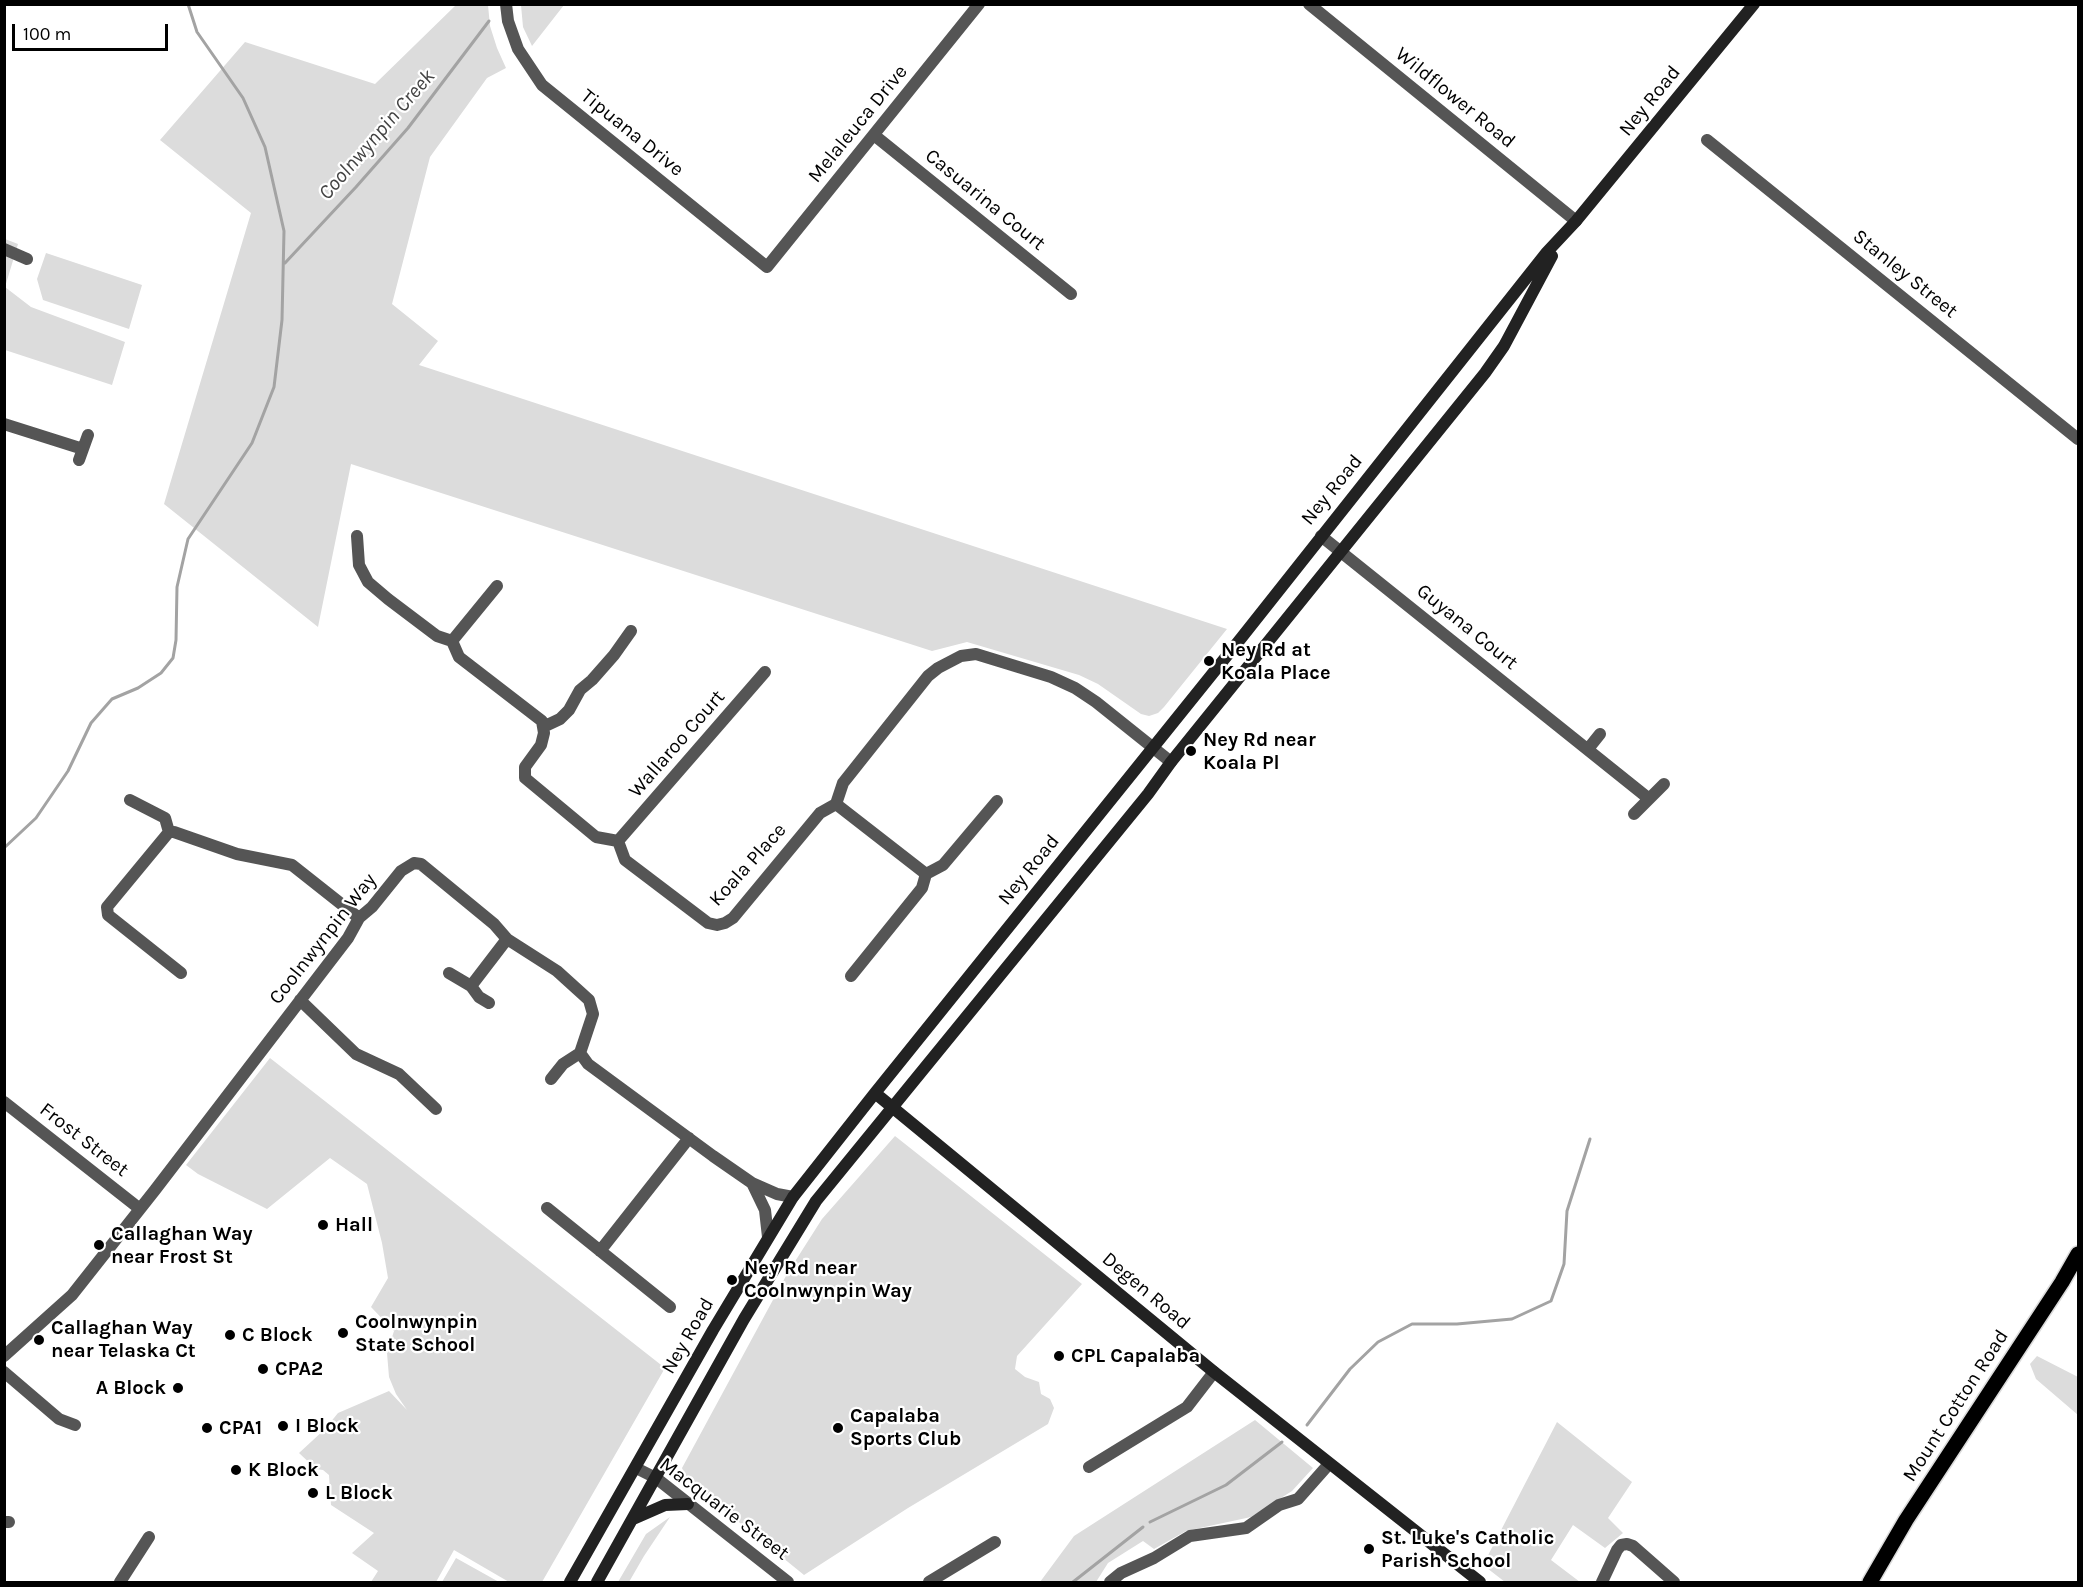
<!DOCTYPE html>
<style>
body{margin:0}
#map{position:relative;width:2083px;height:1587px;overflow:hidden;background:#fff;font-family:Karla,sans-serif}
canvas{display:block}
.frame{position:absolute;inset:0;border:6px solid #000;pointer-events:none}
.scale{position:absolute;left:12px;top:24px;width:156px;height:27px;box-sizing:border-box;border:3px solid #000;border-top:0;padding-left:8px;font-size:18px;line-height:21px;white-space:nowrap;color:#000;-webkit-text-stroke:4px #fff;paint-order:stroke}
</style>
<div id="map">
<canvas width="2083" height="1587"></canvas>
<div class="frame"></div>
<div class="scale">100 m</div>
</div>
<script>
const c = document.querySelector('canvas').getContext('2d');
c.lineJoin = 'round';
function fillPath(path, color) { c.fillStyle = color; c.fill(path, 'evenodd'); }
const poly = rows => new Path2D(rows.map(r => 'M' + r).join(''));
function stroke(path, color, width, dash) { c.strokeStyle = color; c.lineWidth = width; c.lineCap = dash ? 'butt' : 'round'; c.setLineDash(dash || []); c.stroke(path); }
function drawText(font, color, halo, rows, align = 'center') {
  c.font = font + ' Karla,sans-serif'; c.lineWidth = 4.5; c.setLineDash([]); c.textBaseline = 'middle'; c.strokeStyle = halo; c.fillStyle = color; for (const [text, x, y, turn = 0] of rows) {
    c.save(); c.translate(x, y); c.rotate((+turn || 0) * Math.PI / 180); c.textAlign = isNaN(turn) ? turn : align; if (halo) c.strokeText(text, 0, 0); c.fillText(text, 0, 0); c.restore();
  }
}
fillPath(poly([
 [456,5,488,5,490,26,497,48,506,68,487,78,430,157,392,304,438,341,419,365,1227,629,1164,707,1158,713,1149,716,1141,714,1098,684,1079,675,967,642,932,651,351,464,318,627,164,504,251,213,160,140,245,42,375,84],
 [521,5,521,4,564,5,532,46,523,27],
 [5,239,18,244,5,287,31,307,125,342,112,385,5,350],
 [46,253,142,285,129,329,43,300,37,279],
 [270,1058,665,1368,542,1582,509,1582,454,1550,436,1582,371,1582,378,1571,352,1553,374,1533,331,1505,329,1475,323,1470,316,1469,299,1453,325,1429,338,1413,389,1391,407,1410,396,1394,389,1377,387,1353,394,1331,371,1307,388,1278,382,1243,367,1184,330,1158,267,1209,198,1174,186,1165],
 [895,1136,1082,1284,1017,1356,1015,1369,1025,1377,1039,1382,1041,1394,1050,1399,1054,1408,1048,1424,908,1508,804,1575,686,1479,682,1468,787,1274,822,1219],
 [2037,1356,2078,1377,2078,1415,2036,1379,2030,1364],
 [1255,1420,1313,1468,1292,1491,1251,1517,1186,1531,1154,1549,1143,1541,1108,1563,1096,1582,1040,1582,1074,1536],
 [1557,1422,1632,1482,1608,1518,1623,1533,1605,1548,1573,1525,1551,1560,1580,1582,1505,1582,1483,1565],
 [670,1517,644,1556,629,1582,618,1582,646,1534],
 [456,1558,499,1582,442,1582]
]), '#dcdcdc');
stroke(poly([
 [285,263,356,187,408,128,489,21],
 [4,848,36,818,68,771,91,723,112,699,138,688,161,673,173,658,176,640,177,587,188,539,252,443,274,387,282,320,284,231,265,147,243,98,197,32,188,4],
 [1307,1425,1350,1369,1378,1342,1412,1324,1457,1324,1512,1319,1551,1301,1564,1264,1567,1211,1590,1139],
 [1150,1522,1226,1485,1282,1442],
 [1073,1582,1143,1527]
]), '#a3a3a3', 3);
const primary = poly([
 [1870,1582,1906,1520,2062,1282,2078,1254]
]);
stroke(primary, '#dbdbdb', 18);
stroke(poly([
 [506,4,508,21,518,49,542,85,767,267,979,4],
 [1309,4,1576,221],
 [874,135,1071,294],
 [1707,140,2078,439],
 [4,249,27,259],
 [4,424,83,449],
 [79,460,88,435],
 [357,536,359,565,368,582,388,599,437,636,452,641,459,657,542,721,544,733,541,745,525,767,525,778,596,837,618,841,625,860,708,923,717,925,725,923,733,918,820,813,836,804,843,783,928,676,938,668,961,656,976,654,1051,677,1075,688,1096,702,1171,762],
 [1321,536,1648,798],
 [452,641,497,586],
 [543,727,560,719,569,710,580,690,592,680,614,655,631,631],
 [1588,749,1600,734],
 [130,800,165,818,169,832],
 [836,804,926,874,922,888,851,976],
 [1634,814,1664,784],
 [618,841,765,672],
 [926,874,943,865,997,801],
 [181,973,108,915,107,907,169,832,174,832,237,854,292,865,359,918],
 [449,973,471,986,479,997,489,1003],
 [471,986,507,939],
 [300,1000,356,1054,399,1074,436,1109],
 [551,1079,563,1064,580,1053],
 [4,1102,140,1209],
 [752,1183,765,1210,768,1237],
 [547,1208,670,1307],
 [600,1251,689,1138],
 [4,1356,72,1295,155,1190,348,938,359,918,372,907,401,871,414,863,421,864,494,924,507,939,557,971,589,1000,593,1014,580,1053,588,1064,713,1156,752,1183,777,1194,793,1197],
 [4,1372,59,1419,75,1425],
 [1089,1467,1187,1407,1214,1372],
 [636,1468,656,1478,788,1582],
 [4,1522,9,1522],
 [120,1582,149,1537],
 [929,1582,995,1542],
 [1110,1582,1121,1573,1154,1558,1190,1536,1246,1528,1279,1505,1298,1499,1329,1464],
 [1602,1582,1617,1550,1621,1545,1627,1544,1633,1546,1674,1582]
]), '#555', 12);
stroke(poly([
 [875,1093,1214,1372,1480,1582],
 [633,1519,665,1505,688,1504],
 [570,1582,713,1330,793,1197,875,1093,1242,637,1547,252,1576,221,1754,4],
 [597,1582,744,1319,816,1201,1148,794,1171,762,1485,373,1504,346,1552,256]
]), '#222', 12);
stroke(primary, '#000', 15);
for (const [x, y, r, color] of [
 [1209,661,6,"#000"],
 [1191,751,6,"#000"],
 [323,1225,6,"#000"],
 [99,1245,6,"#000"],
 [732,1280,6,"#000"],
 [343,1333,6,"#000"],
 [230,1335,6,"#000"],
 [39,1340,6,"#000"],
 [1059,1356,6,"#000"],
 [263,1369,6,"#000"],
 [178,1388,6,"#000"],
 [283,1426,6,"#000"],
 [207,1428,6,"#000"],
 [838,1428,6,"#000"],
 [236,1470,6,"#000"],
 [313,1493,6,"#000"],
 [1369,1549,6,"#000"]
]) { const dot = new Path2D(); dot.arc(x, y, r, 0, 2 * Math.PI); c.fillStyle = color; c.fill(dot); stroke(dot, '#fff', 2); }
drawText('20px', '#000', '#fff', [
 ["Wildflower Road",1455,98,39],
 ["Ney Road",1650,101,-51],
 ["Melaleuca Drive",858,124,-51],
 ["Tipuana Drive",632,133,39],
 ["Casuarina Court",985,200,39],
 ["Stanley Street",1905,274,39],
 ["Ney Road",1332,490,-51],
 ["Guyana Court",1467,627,39],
 ["Wallaroo Court",677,744,-49],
 ["Koala Place",748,865,-48],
 ["Ney Road",1029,870,-51],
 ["Coolnwynpin Way",323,939,-52],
 ["Frost Street",84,1140,38],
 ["Degen Road",1146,1291,40],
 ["Ney Road",688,1336,-60],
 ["Mount Cotton Road",1956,1406,-57],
 ["Macquarie Street",724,1509,37]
]);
drawText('bold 20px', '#000', '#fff', [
 ["Ney Rd at",1221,650],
 ["Koala Place",1221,673],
 ["Ney Rd near",1203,740],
 ["Koala Pl",1203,763],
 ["Hall",335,1225],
 ["Callaghan Way",111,1234],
 ["near Frost St",111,1257],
 ["Ney Rd near",744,1268],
 ["Coolnwynpin Way",744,1291],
 ["Coolnwynpin",355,1322],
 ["State School",355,1345],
 ["Callaghan Way",51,1328],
 ["near Telaska Ct",51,1351],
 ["C Block",242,1335],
 ["CPL Capalaba",1071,1356],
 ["CPA2",275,1369],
 ["A Block",166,1388,"right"],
 ["Capalaba",850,1416],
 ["Sports Club",850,1439],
 ["I Block",295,1426],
 ["CPA1",219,1428],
 ["K Block",248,1470],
 ["L Block",325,1493],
 ["St. Luke's Catholic",1381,1538],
 ["Parish School",1381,1561]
], 'left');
drawText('italic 21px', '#444', '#fff', [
 ["Coolnwynpin Creek",377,135,-49]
]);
</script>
